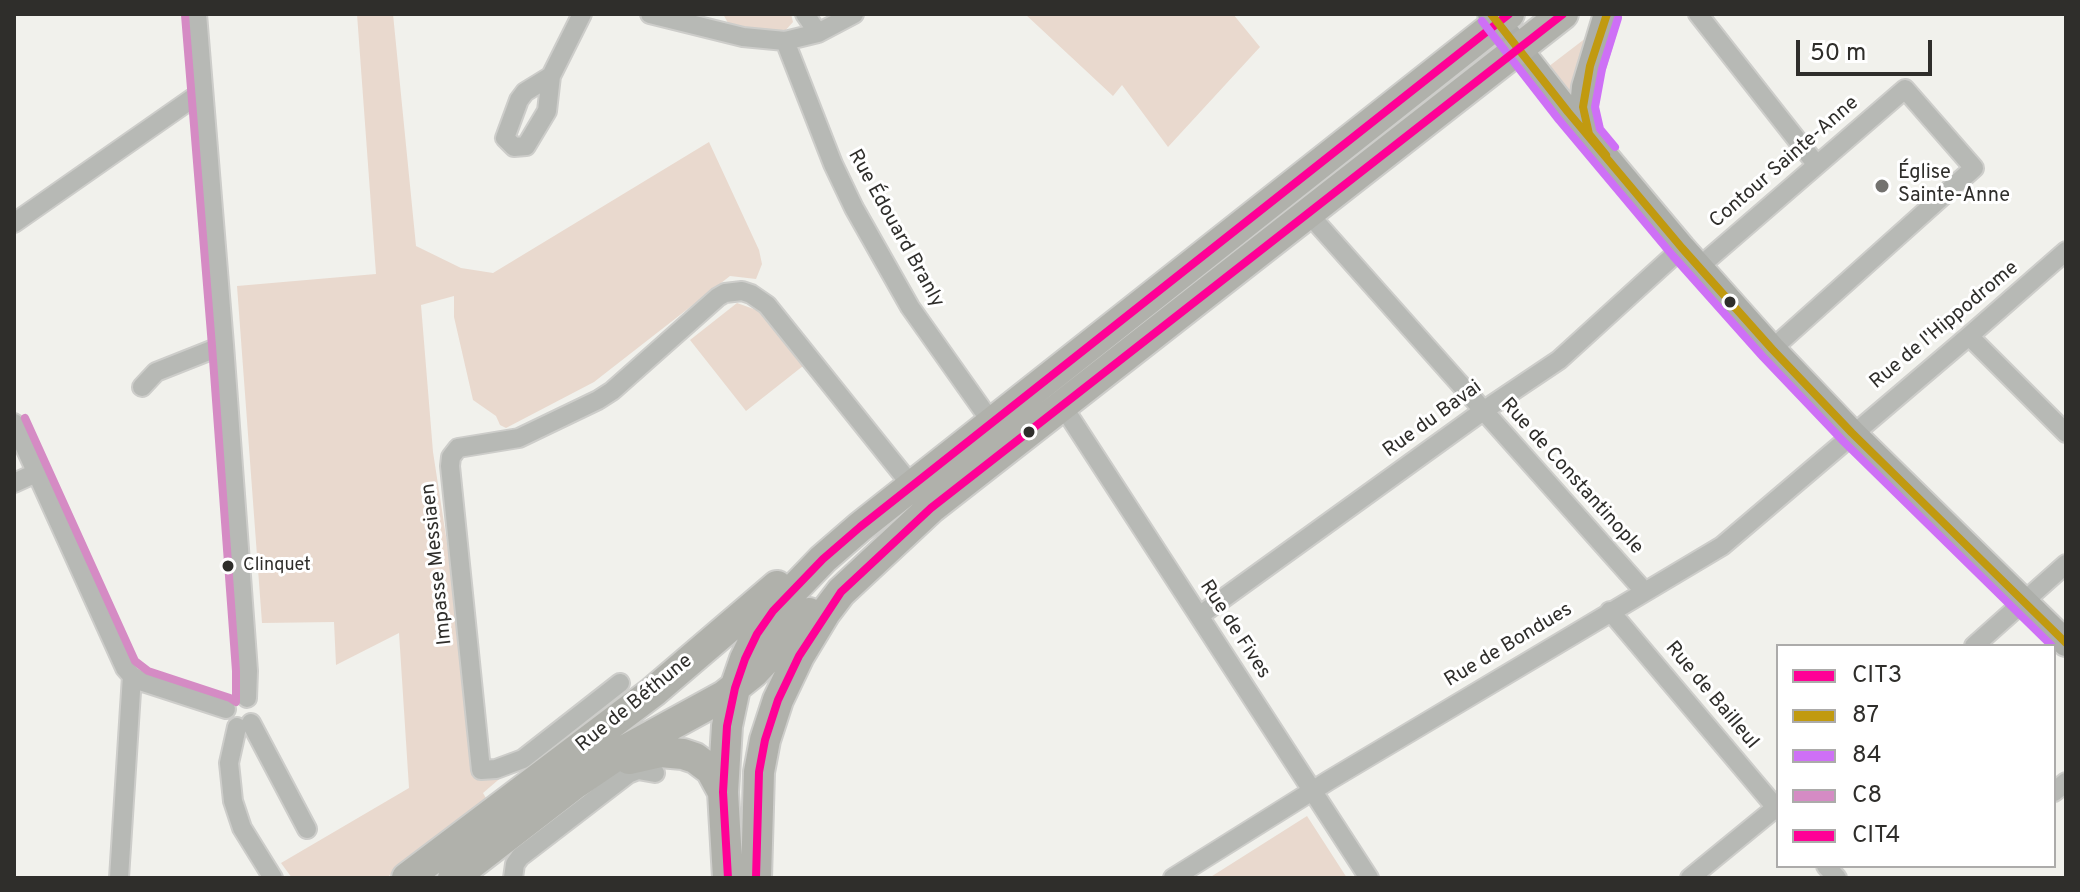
<!DOCTYPE html>
<meta charset="utf-8">
<style>
body{margin:0}
#map{position:relative;width:2080px;height:892px;overflow:hidden;background:#f1f1ec;font-family:Overpass,sans-serif}
canvas{display:block}
.frame{position:absolute;inset:0;border:16px solid #2f2e2b;pointer-events:none}
.legend{position:absolute;left:1776px;top:644px;width:280px;height:224px;box-sizing:border-box;background:#fff;border:2px solid #acabaa;margin:0;padding:10px 14px;list-style:none;font-size:24px;color:#2f2e2b}
.legend li{display:flex;align-items:center;gap:16px;height:40px}
.legend b{width:40px;border:2px solid #acabaa}
.scale{position:absolute;left:1796px;top:40px;width:136px;height:36px;box-sizing:border-box;border:4px solid #2f2e2b;border-top:0;padding-left:10px;font-size:24px;line-height:28px;white-space:nowrap;color:#2f2e2b;-webkit-text-stroke:6px #fff;paint-order:stroke}
</style>
<div id="map">
<canvas width="2080" height="892"></canvas>
<div class="frame"></div>
<ul class="legend">
<li><b style="height:10px;background:#ff0096"></b>CIT3</li>
<li><b style="height:10px;background:#c19a10"></b>87</li>
<li><b style="height:10px;background:#ce70f6"></b>84</li>
<li><b style="height:10px;background:#d58bc4"></b>C8</li>
<li><b style="height:10px;background:#ff0096"></b>CIT4</li>
</ul>
<div class="scale">50 m</div>
</div>
<script>
const c = document.querySelector('canvas').getContext('2d');
c.lineJoin = 'round';
function fillPath(path, color) { c.fillStyle = color; c.fill(path, 'evenodd'); }
const poly = rows => new Path2D(rows.map(r => 'M' + r).join(''));
function stroke(path, color, width, dash) { c.strokeStyle = color; c.lineWidth = width; c.lineCap = dash ? 'butt' : 'round'; c.setLineDash(dash || []); c.stroke(path); }
function drawText(font, color, halo, rows, align = 'center') {
  c.font = font + ' Overpass,sans-serif'; c.lineWidth = 6; c.setLineDash([]); c.textBaseline = 'middle'; c.strokeStyle = halo; c.fillStyle = color; for (const [text, x, y, turn = 0] of rows) {
    c.save(); c.translate(x, y); c.rotate((+turn || 0) * Math.PI / 180); c.textAlign = isNaN(turn) ? turn : align; if (halo) c.strokeText(text, 0, 0); c.fillText(text, 0, 0); c.restore();
  }
}
fillPath(poly([
 [357,14,393,14,416,246,461,268,493,273,709,142,759,250,762,264,756,279,730,276,594,382,506,428,500,425,496,416,473,400,454,317,454,296,421,305,433,452,453,582,476,774,504,775,483,793,489,803,386,878,292,878,281,863,409,788,399,633,336,665,334,622,262,623,237,286,376,274],
 [723,14,791,14,793,22,784,32,756,30,734,27,728,23],
 [1025,14,1233,14,1260,47,1168,147,1122,85,1113,96],
 [1595,31,1570,99,1548,67],
 [737,303,762,312,803,366,746,411,690,340],
 [1307,816,1347,878,1209,878]
]), '#e9d9ce');
const minor = poly([
 [197,14,224,345,248,671,247,698],
 [650,14,743,37,785,41,818,33,854,14],
 [805,14,818,33],
 [1698,14,1816,164],
 [785,41,833,164,854,208,910,307,992,423],
 [551,76,525,92,519,100,505,138,514,147,526,146,547,111,551,76,582,14],
 [1307,212,1644,591],
 [14,223,203,91],
 [1699,267,1905,89,1974,168,1772,349],
 [1969,336,2066,433],
 [142,387,156,372,224,345],
 [1062,405,1369,878],
 [14,423,125,668,132,676,143,682,226,709],
 [14,483,36,473],
 [1610,611,1778,810],
 [1199,616,1483,411,1559,360,1682,248],
 [1974,646,2066,564],
 [620,683,523,759,496,769,481,770,450,466,451,457,458,448,519,438,598,400,612,391,718,297,725,293,742,291,751,294,767,305,912,486],
 [251,723,307,829],
 [237,727,229,763,233,801,242,828,273,878],
 [2054,792,2066,782],
 [1826,866,1837,878],
 [119,878,132,676],
 [513,878,515,864,520,857,628,774,638,770,655,773],
 [1173,878,1328,781,1722,546,1969,336,2066,251],
 [1690,878,1778,806]
]);
const secondary = poly([
 [1491,14,1568,112,1682,248,1772,349,1852,433,2066,643],
 [1589,134,1583,107,1585,87,1607,14]
]);
const primary = poly([
 [629,759,660,752,683,754,695,758,711,770,723,792],
 [407,878,653,692,777,586],
 [453,878,576,783,620,753,724,696,754,672,809,613],
 [728,878,723,792,727,726,735,688,745,659,757,634,773,611,823,559,860,527,1509,14],
 [756,878,759,772,765,740,778,700,799,656,825,613,841,592,931,508,1563,14]
]);
stroke(minor, '#cdcdca', 22);
stroke(secondary, '#cdcdca', 30);
stroke(primary, '#cdcdca', 34);
stroke(minor, '#b7b9b5', 18);
stroke(secondary, '#acaea9', 26);
stroke(primary, '#b0b1ab', 30);
stroke(poly([
 [728,878,723,792,727,726,735,688,745,659,757,634,773,611,823,559,860,527,1509,14]
]), '#ff0096', 8);
stroke(poly([
 [1491,14,1568,112,1682,248,1772,349,1852,433,2066,643],
 [1606,155,1589,134,1583,107,1590,66,1607,14]
]), '#c19a10', 8);
stroke(poly([
 [1482,21,1559,120,1673,256,1763,357,1844,442,2052,646],
 [1615,147,1600,129,1595,107,1602,69,1618,18]
]), '#ce70f6', 8);
stroke(poly([
 [25,418,135,661,148,671,230,698,236,702,236,671,212,346,185,15]
]), '#d58bc4', 8);
stroke(poly([
 [756,878,759,772,765,740,778,700,799,656,841,592,931,508,1563,14]
]), '#ff0096', 8);
for (const [x, y, r, color] of [
 [1882,186,8,"#73726f"],
 [1730,302,7,"#2f2e2b"],
 [1029,432,7,"#2f2e2b"],
 [228,566,7,"#2f2e2b"]
]) { const dot = new Path2D(); dot.arc(x, y, r, 0, 2 * Math.PI); c.fillStyle = color; c.fill(dot); stroke(dot, '#fff', 3); }
drawText('18px', '#2f2e2b', '#fff', [
 ["Clinquet",243,566]
], 'left');
drawText('20px', '#2f2e2b', '#fff', [
 ["Contour Sainte-Anne",1785,163,-41],
 ["Rue Édouard Branly",895,229,61],
 ["Rue de l'Hippodrome",1945,326,-40],
 ["Rue du Bavai",1433,420,-36],
 ["Rue de Constantinople",1571,477,48],
 ["Impasse Messiaen",438,564,-96],
 ["Rue de Fives",1234,630,57],
 ["Rue de Bondues",1509,646,-31],
 ["Rue de Bailleul",1711,696,50],
 ["Rue de Béthune",635,704,-39]
]);
drawText('20px', '#2f2e2b', '#fff', [
 ["Église",1898,174],
 ["Sainte-Anne",1898,197]
], 'left');
</script>
